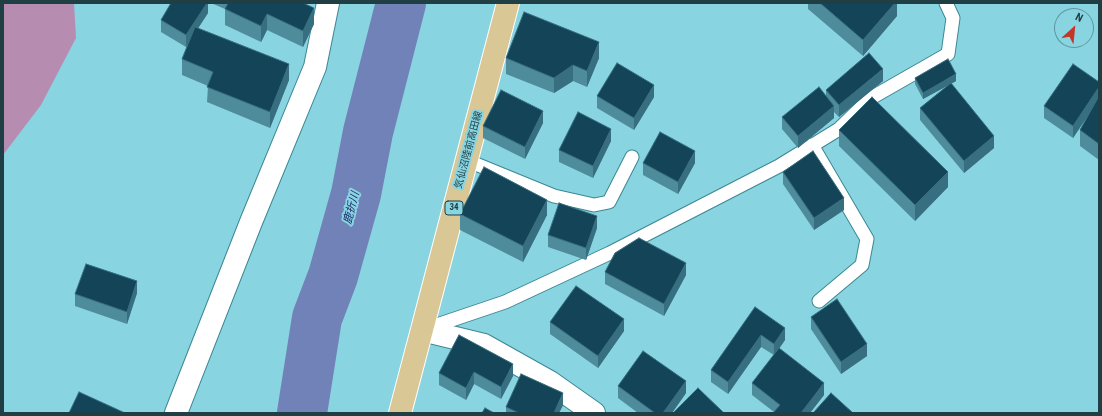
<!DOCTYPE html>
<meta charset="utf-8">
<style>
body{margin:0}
#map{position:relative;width:1102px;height:416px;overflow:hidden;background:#89d4e1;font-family:"Roboto Condensed",sans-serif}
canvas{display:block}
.frame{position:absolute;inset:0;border:4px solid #1f3f44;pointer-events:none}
.north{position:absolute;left:1054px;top:8px;width:40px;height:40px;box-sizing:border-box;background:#89d4e1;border:1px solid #5f98a2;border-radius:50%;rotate:27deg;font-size:11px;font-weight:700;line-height:16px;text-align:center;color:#1f3f44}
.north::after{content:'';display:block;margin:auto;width:14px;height:18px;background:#c33628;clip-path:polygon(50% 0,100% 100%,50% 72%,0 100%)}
</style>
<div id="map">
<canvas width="1102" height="416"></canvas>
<div class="frame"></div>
<div class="north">N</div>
</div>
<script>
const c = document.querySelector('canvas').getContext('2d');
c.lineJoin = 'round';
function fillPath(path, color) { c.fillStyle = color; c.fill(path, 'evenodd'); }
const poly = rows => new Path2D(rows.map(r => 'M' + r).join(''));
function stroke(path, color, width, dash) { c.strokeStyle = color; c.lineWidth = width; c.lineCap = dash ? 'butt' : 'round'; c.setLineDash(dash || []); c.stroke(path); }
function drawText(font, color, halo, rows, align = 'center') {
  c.font = font + ' "Roboto Condensed","Noto Sans JP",sans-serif'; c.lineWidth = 4; c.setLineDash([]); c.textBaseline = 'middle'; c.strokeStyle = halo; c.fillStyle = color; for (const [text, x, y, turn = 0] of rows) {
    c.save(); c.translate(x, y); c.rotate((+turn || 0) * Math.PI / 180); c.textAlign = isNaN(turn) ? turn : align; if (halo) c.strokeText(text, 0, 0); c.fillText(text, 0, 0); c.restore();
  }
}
fillPath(poly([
 [3,3,74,3,76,38,41,105,3,155]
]), '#b68db1');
stroke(poly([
 [302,413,317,318,333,276,356,194,368,132,401,3]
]), '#7082b8', 50);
const service = poly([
 [812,145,867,239,862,265,819,301],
 [466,160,554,196,594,205,609,202,632,157],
 [425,329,505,302,610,253,779,166,839,129,871,98,948,54,953,18,946,3]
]);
const minor = poly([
 [422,330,484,345,550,382,594,413],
 [176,413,251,222,315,67,328,3]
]);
const primary = poly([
 [400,413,508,3]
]);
stroke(service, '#3b8793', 15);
stroke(minor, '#3b8793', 24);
stroke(primary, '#fff', 24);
stroke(service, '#fff', 13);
stroke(minor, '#fff', 22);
stroke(primary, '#d9c795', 22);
fillPath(poly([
 [208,3,208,13,198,28,289,80,270,128,207,102,208,86,182,75,182,59,187,46,186,47,161,32,161,20],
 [211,3,303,3,314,24,303,47,267,30,261,42,225,25,225,9],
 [808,3,897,3,897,16,863,56,808,9],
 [506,58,599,58,587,87,573,81,554,93,506,74],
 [915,78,956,81,951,84,994,148,964,173,920,120,920,108,947,86,923,99,915,84],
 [883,81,839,117,834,112,834,118,798,148,782,129,782,117,826,96,826,90],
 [1099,82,1099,160,1080,146,1080,130,1089,114,1073,138,1044,118,1044,106],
 [597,96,654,97,634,130,597,108],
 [543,123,525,159,483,138,483,126],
 [839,130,948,187,915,221,839,146],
 [611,141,593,178,559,162,559,150],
 [643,163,695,163,678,194,643,175],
 [783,172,844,210,814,230,783,184],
 [460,214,547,215,523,262,460,230],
 [597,228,586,260,548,247,548,235],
 [605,272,686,275,664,316,605,284],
 [137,293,127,324,75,306,75,294],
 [755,307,785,340,777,351,824,395,810,413,773,413,774,412,752,395,752,383,774,355,761,347,728,394,711,382,711,370],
 [811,317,867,356,841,374,811,329],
 [550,322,624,331,598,368,550,334],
 [459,335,513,376,501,399,474,384,466,400,439,385,439,373],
 [618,386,686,393,672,413,638,413,618,398],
 [563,405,559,413,506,413,506,407]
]), '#4e8c9c');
fillPath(poly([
 [207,3,208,3,208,13,186,47,186,35],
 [895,3,897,3,897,16,863,56,863,40],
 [314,8,314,24,303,47,303,31],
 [267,14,267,30,261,42,261,26],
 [599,42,599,58,587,87,587,71],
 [289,64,289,80,270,128,270,112],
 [573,65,573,81,554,93,554,78],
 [883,69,883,81,839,117,839,105],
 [956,74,956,81,923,99,923,93],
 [654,85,654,97,634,130,634,118],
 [1099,87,1099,99,1073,138,1073,126],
 [834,106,834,118,798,148,798,136],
 [543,111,543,123,525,159,525,147],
 [611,129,611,141,593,178,593,166],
 [994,136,994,148,964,173,964,161],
 [695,151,695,163,678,194,678,182],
 [948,172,948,187,915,221,915,205],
 [844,198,844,210,814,230,814,218],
 [547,200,547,215,523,262,523,246],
 [597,216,597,228,586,260,586,248],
 [686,263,686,275,664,316,664,304],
 [137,281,137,293,127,324,127,312],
 [624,319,624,331,598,368,598,356],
 [785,328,785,340,774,356,774,344],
 [761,335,761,347,728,394,728,382],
 [867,344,867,356,841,374,841,362],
 [513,364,513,376,501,399,501,387],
 [474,372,474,384,466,400,466,388],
 [686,381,686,393,672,413,663,413],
 [824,383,824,395,810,413,801,413],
 [563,393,563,405,559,413,554,413]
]), '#376f81');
const building = poly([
 [171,3,207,3,186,35,161,20,171,3],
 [228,3,303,3,314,8,303,31,267,14,261,26,225,9,228,3],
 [820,3,895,3,863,40,820,3],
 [524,12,599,42,587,71,573,65,554,78,506,58,524,12],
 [195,27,289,64,270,112,207,87,213,72,182,59,195,27],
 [869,53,883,69,839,105,826,90,869,53],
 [948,59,956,74,923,93,915,78,948,59],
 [617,63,654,85,634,118,597,96,617,63],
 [1073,64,1099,82,1099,87,1073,126,1044,106,1073,64],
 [951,83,994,136,964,161,920,108,951,83],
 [819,87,834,106,798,136,782,117,819,87],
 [501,90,543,111,525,147,483,126,501,90],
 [1099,96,1099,144,1080,130,1099,96],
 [872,97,948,172,915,205,839,130,872,97],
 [578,112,611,129,593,166,559,150,578,112],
 [660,132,695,151,678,182,643,163,660,132],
 [813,151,844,198,814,218,783,172,813,151],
 [484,167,547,200,523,246,460,214,484,167],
 [559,203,597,216,586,248,548,235,559,203],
 [639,238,686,263,664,304,605,272,615,253,639,238],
 [86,264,137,281,127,312,75,294,86,264],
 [576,286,624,319,598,356,550,322,576,286],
 [837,299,867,344,841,362,811,317,837,299],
 [755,307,785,328,774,344,761,335,728,382,711,370,755,307],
 [459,335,513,364,501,387,474,372,466,388,439,373,459,335],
 [779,348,824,383,801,413,773,413,780,405,752,383,779,348],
 [643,351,686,381,663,413,655,413,618,386,643,351],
 [521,374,563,393,554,413,519,413,506,407,521,374],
 [698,388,724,413,673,413,698,388],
 [79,392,125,413,69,413,79,392],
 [831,393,853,413,813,413,831,393],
 [485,408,494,413,482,413,485,408]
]);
fillPath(building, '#144458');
stroke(building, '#376f81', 1);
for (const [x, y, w] of [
 [454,208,18]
]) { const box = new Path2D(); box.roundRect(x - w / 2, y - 7, w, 14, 3); c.fillStyle = '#89d4e1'; c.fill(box); stroke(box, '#1f3f44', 1); }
drawText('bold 9px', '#1f3f44', null, [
 ["34",454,208]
]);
drawText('10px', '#1f3f44', '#89d4e1', [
 ["気仙沼陸前高田線",469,150,-75]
]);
drawText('italic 11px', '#1f2d6e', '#89d4e1', [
 ["鹿折川",352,208,-75]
]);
</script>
